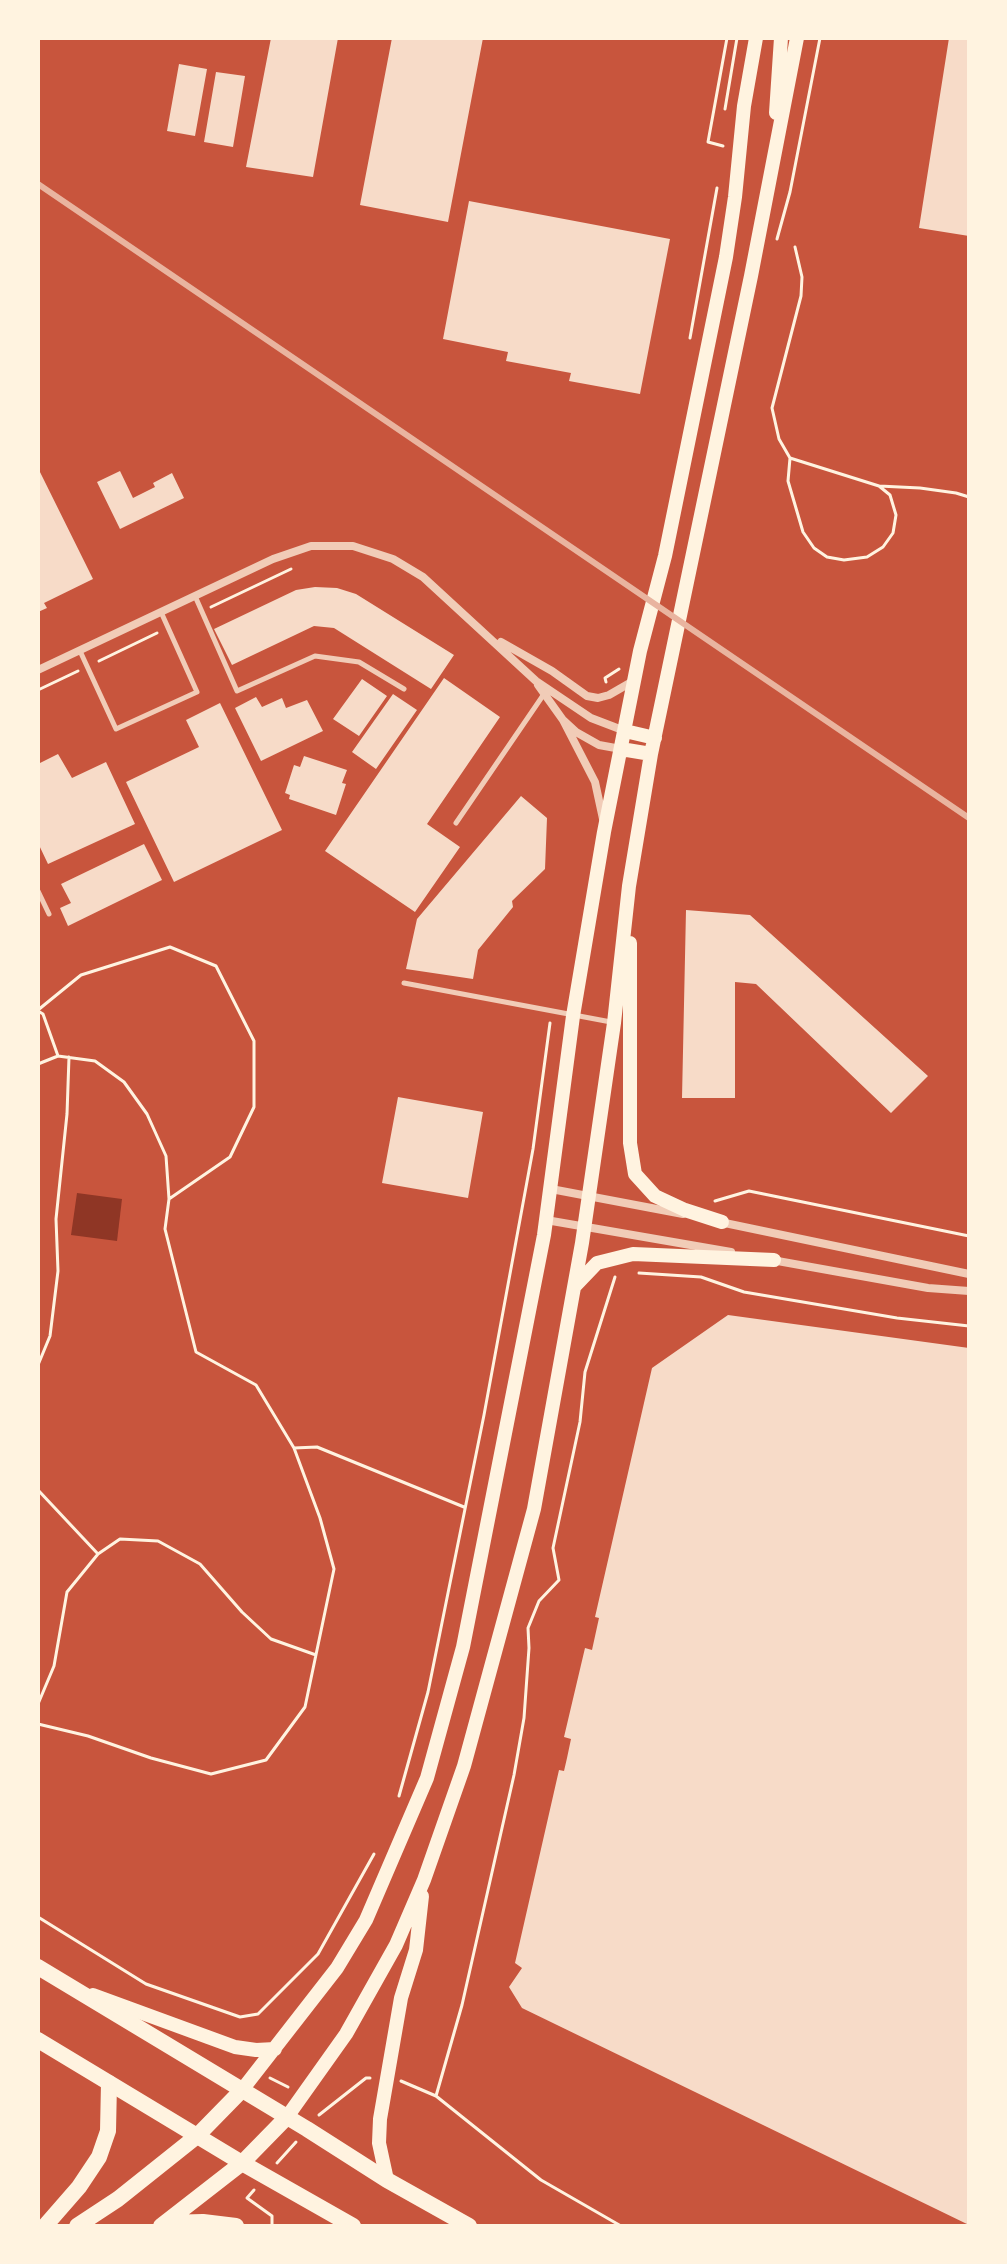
<!DOCTYPE html>
<style>
body{margin:0}
#map{position:relative;width:1007px;height:2264px;overflow:hidden;background:#c8553d;font-family:"Varela Round",sans-serif}
canvas{display:block}
.frame{position:absolute;inset:0;border:40px solid #fff3e0;pointer-events:none}
</style>
<div id="map">
<canvas width="1007" height="2264"></canvas>
<div class="frame"></div>
</div>
<script>
const c = document.querySelector('canvas').getContext('2d');
c.lineJoin = 'round';
function fillPath(path, color) { c.fillStyle = color; c.fill(path, 'evenodd'); }
const poly = rows => new Path2D(rows.map(r => 'M' + r).join(''));
function stroke(path, color, width, dash) { c.strokeStyle = color; c.lineWidth = width; c.lineCap = dash ? 'butt' : 'round'; c.setLineDash(dash || []); c.stroke(path); }
fillPath(poly([
 [77,1193,122,1199,117,1241,71,1235]
]), '#8f3625');
fillPath(poly([
 [271,38,338,38,313,177,246,167],
 [392,38,483,38,448,222,360,205],
 [949,38,969,38,969,236,919,228],
 [179,64,207,69,195,136,167,131],
 [216,72,245,76,233,147,204,142],
 [469,201,670,239,640,394,569,381,571,373,506,361,508,352,443,339],
 [38,468,93,579,44,603,47,608,38,612],
 [120,471,133,498,155,487,153,483,172,473,184,498,120,529,97,482],
 [315,587,337,588,356,594,454,655,431,689,334,628,314,626,232,665,214,629,296,590],
 [444,678,500,717,427,824,460,847,415,912,325,851],
 [362,679,387,696,359,736,333,719],
 [393,694,417,710,376,769,352,752],
 [256,697,262,707,282,698,286,708,307,700,323,731,261,761,235,708],
 [220,703,282,830,174,882,126,782,199,747,186,720],
 [58,754,72,778,106,762,135,824,48,864,38,843,38,764],
 [304,756,347,770,342,783,346,784,336,815,289,799,290,795,285,793,294,765,300,767],
 [521,796,547,818,545,869,512,901,513,907,478,950,473,979,406,969,417,919],
 [144,844,162,880,68,926,60,908,71,903,61,884],
 [686,910,750,915,928,1076,891,1113,756,984,735,982,735,1098,682,1098],
 [398,1097,483,1112,468,1198,382,1183],
 [728,1315,969,1348,969,2225,522,2008,509,1987,522,1968,515,1963,559,1770,564,1771,567,1758,571,1739,564,1737,585,1648,592,1650,599,1618,595,1617,652,1368]
]), '#f7dbc8');
stroke(poly([
 [725,109,737,38],
 [723,146,708,142,727,38],
 [777,239,790,192,820,38],
 [690,338,717,188],
 [790,458,788,481,803,532,814,548,827,557,844,560,867,557,883,547,893,533,896,515,890,495,879,486,790,458,779,439,772,408,801,296,802,277,795,247],
 [879,486,920,488,956,493,969,497],
 [211,607,291,569],
 [99,661,157,633],
 [606,682,605,678,619,669],
 [38,690,78,671],
 [38,1010,81,975,170,947,216,966,254,1041,254,1107,230,1157,169,1199],
 [38,1011,43,1014,58,1056],
 [38,1064,58,1056,95,1061,124,1082,147,1114,166,1156,169,1199,165,1229,196,1352,256,1385,294,1448,317,1447,464,1507],
 [715,1201,749,1191,969,1236],
 [639,1273,701,1277,744,1292,897,1318,969,1326],
 [38,1365,50,1336,58,1271,56,1219,67,1114,69,1057],
 [38,1490,98,1554,67,1592,54,1666,38,1704],
 [98,1554,120,1539,158,1541,200,1564,242,1612,271,1639,316,1655],
 [38,1724,88,1736,151,1758,211,1774,266,1760,305,1707,334,1569,320,1518,294,1448],
 [399,1796,428,1692,484,1415,533,1149,550,1023],
 [38,1917,146,1984,240,2017,258,2014,318,1954,374,1854],
 [270,2078,288,2087],
 [401,2081,436,2096,541,2180,621,2226],
 [436,2096,462,2005,514,1775,524,1718,529,1648,528,1628,539,1601,559,1580,553,1548,580,1422,585,1372,615,1277],
 [319,2115,366,2078,370,2078],
 [277,2163,296,2142],
 [254,2190,247,2198,272,2216,272,2226]
]), '#fff3e0', 3);
stroke(poly([
 [195,596,237,691,315,656,359,662,404,689],
 [80,651,116,729,197,692,161,612],
 [456,823,544,694],
 [38,891,49,914],
 [404,983,611,1022]
]), '#f1ccb7', 5);
stroke(poly([
 [501,642,552,671,587,696,598,698,609,695,635,680],
 [38,670,273,559,311,546,353,546,393,559,423,577,536,681,591,718,625,731],
 [538,685,563,720,576,732,599,745,621,749],
 [563,720,595,782,603,819],
 [551,1189,683,1214],
 [546,1220,731,1252],
 [720,1222,969,1274],
 [772,1260,928,1288,969,1291]
]), '#f1ccb7', 8);
stroke(poly([
 [776,113,781,38],
 [625,731,655,738],
 [621,749,651,754],
 [630,943,630,1143,635,1174,655,1196,685,1210,722,1222],
 [575,1286,597,1263,633,1254,774,1260],
 [93,1995,235,2047,256,2050,275,2049],
 [242,2090,337,1968,366,1920,427,1778,463,1647,544,1235,573,1016,604,832,640,651,665,556,726,257,735,197,744,106,756,38],
 [287,2117,346,2034,396,1945,424,1880,464,1766,534,1509,582,1243,614,1023,629,886,651,754,751,276,797,38],
 [387,2180,379,2143,380,2119,401,1998,416,1950,422,1896]
]), '#fff3e0', 14);
stroke(poly([
 [165,2223,203,2222,236,2226],
 [45,2226,79,2187,99,2157,108,2131,109,2083],
 [77,2226,118,2199,197,2136,242,2090],
 [161,2226,242,2163,287,2117]
]), '#fff3e0', 16);
stroke(poly([
 [38,1967,307,2129,387,2180,469,2226],
 [38,2040,242,2163,353,2226]
]), '#fff3e0', 16);
stroke(poly([
 [38,184,969,818]
]), '#e9b49f', 6);
</script>
